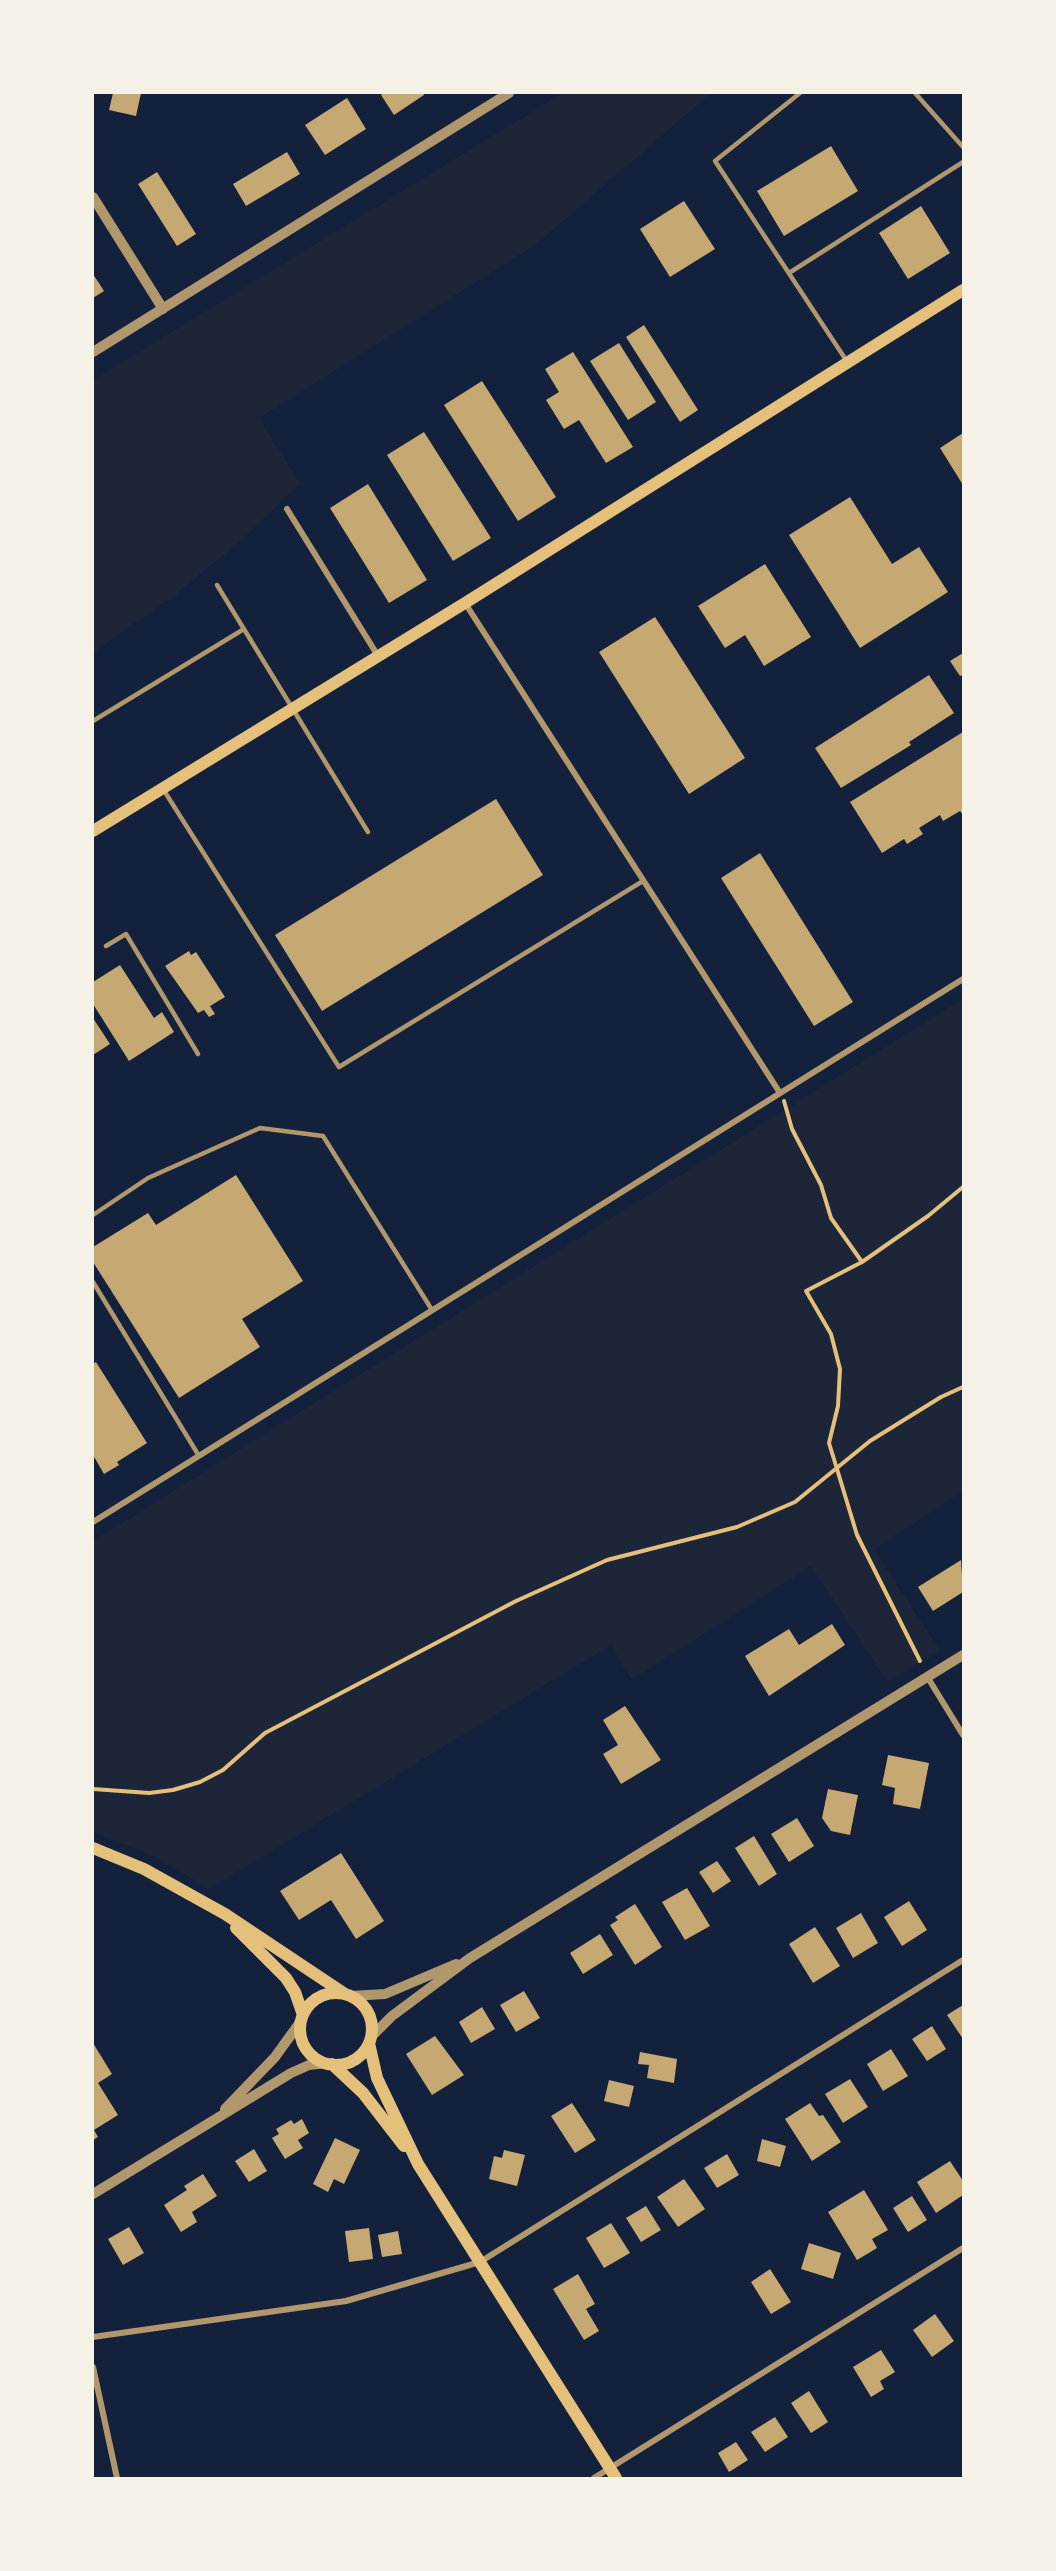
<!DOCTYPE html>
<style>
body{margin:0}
#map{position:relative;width:1056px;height:2571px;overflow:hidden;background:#14213d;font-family:"Sofia Sans Condensed",sans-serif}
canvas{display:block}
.frame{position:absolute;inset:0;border:94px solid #f6f1e7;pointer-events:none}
</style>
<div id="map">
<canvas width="1056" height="2571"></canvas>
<div class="frame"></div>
</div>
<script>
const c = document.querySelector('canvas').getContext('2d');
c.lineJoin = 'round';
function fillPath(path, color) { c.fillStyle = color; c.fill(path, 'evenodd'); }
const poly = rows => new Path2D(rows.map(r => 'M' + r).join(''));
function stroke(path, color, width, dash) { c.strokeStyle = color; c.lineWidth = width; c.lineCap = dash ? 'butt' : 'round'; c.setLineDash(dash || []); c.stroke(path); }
fillPath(poly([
 [563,93,711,93,535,245,259,418,300,484,241,540,173,597,93,652,93,380],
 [963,999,963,1491,874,1549,940,1651,887,1681,811,1566,631,1680,611,1645,209,1889,156,1857,93,1832,93,1541]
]), '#1d2539');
fillPath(poly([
 [113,93,141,93,136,116,109,110],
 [383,93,423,93,424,95,394,115,381,95],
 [347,98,366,129,325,155,305,125],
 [831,146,858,191,784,236,757,191],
 [287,152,300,174,246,206,233,184],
 [157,172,196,234,177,246,138,184],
 [684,201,715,249,670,277,640,229],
 [921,206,950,253,908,279,879,233],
 [93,274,104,291,93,298],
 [644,325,698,410,680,422,626,337],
 [619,343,656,402,628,420,590,361],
 [573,352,633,447,606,463,579,420,564,429,546,400,559,392,545,369],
 [482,381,556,497,518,521,444,405],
 [424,432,491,538,453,561,387,455],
 [963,433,963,485,940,448],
 [368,484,427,580,389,603,330,508],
 [850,497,892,564,919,547,948,592,860,648,789,535],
 [765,564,811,637,764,666,745,635,725,648,698,606],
 [655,617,745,758,689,794,599,652],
 [963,653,963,675,960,676,950,661],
 [929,675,954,713,909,742,911,745,841,788,815,748],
 [963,732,963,815,960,811,943,821,940,815,919,828,923,834,907,844,904,839,882,853,850,802],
 [496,799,543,875,322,1011,275,935],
 [760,853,853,1002,814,1026,721,878],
 [189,951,191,955,196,952,225,997,210,1006,215,1014,209,1017,204,1010,198,1013,165,966],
 [120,965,154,1018,162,1012,174,1032,129,1061,93,1004,93,982],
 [93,1018,110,1044,93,1055],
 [236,1175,303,1281,242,1319,260,1347,179,1398,93,1262,93,1247,148,1213,156,1225],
 [96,1362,147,1443,117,1462,119,1465,104,1474,93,1455,93,1364],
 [961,1560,963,1592,933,1611,918,1587],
 [832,1624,845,1645,769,1696,745,1656,789,1629,799,1645],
 [625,1706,661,1760,621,1784,603,1754,618,1745,603,1720],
 [888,1755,929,1763,920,1809,893,1804,895,1788,882,1785],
 [828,1789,858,1795,850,1835,831,1831,822,1818],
 [797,1818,814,1846,789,1862,771,1834],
 [754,1836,777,1874,759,1886,735,1848],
 [341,1853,384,1921,356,1939,331,1900,299,1920,280,1891],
 [717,1861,731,1881,713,1893,699,1872],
 [687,1888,710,1926,685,1940,662,1902],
 [909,1901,927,1930,902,1946,884,1917],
 [635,1904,662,1947,635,1965,610,1925,618,1920,615,1917],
 [861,1913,878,1943,853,1958,836,1928],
 [815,1927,840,1966,813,1983,789,1944],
 [600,1934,613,1955,583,1974,570,1953],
 [524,1991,540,2018,516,2032,500,2005],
 [963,2005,963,2039,947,2015],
 [482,2007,495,2029,471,2043,459,2022],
 [932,2026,946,2049,927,2061,912,2039],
 [435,2036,464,2075,432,2095,406,2054],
 [93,2043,112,2074,98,2083,118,2115,94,2130,98,2137,93,2140],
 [891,2049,908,2076,883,2091,867,2064],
 [640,2052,677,2059,674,2083,647,2078,649,2065,638,2064],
 [850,2079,868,2107,843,2123,825,2094],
 [609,2080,634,2086,629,2107,604,2101],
 [572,2103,596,2140,575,2153,551,2116],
 [810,2103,819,2116,823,2115,841,2142,812,2161,785,2119],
 [302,2119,309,2133,298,2140,303,2148,285,2159,272,2138,279,2134,276,2129,291,2120,294,2124],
 [335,2138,360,2150,344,2184,334,2179,328,2192,313,2184],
 [762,2139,786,2146,780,2167,757,2161],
 [254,2149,267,2171,249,2182,235,2161],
 [504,2150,525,2155,517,2186,489,2179,494,2156,502,2158],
 [727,2154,739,2175,717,2188,704,2168],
 [950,2161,963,2181,963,2195,936,2213,917,2182],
 [203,2174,217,2196,192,2212,197,2222,181,2232,164,2205,187,2190,184,2186],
 [684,2179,705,2209,678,2227,657,2197],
 [864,2190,888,2230,872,2239,877,2248,857,2260,828,2212],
 [912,2196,927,2220,908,2232,893,2208],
 [646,2206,661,2230,641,2242,626,2218],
 [611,2223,630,2253,604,2268,586,2238],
 [129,2227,144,2253,123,2265,108,2239],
 [369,2228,373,2259,349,2262,345,2231],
 [398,2231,402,2254,382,2257,378,2235],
 [809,2243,841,2253,833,2279,801,2269],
 [770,2269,791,2302,771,2314,751,2282],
 [578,2274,595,2304,586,2309,599,2331,584,2340,553,2289],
 [935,2314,954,2341,932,2357,913,2330],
 [881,2350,895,2372,880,2381,884,2389,871,2397,853,2367],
 [809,2391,828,2422,811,2433,791,2403],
 [775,2417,788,2437,765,2452,751,2432],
 [736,2442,748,2460,729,2472,718,2453]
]), '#c6a872');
stroke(poly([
 [784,1101,792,1129,821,1185,831,1218,862,1262,806,1291,831,1334,840,1369,838,1406,829,1443,837,1469,857,1535,920,1661],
 [862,1262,928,1216,963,1187],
 [93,1789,149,1793,173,1790,200,1782,223,1770,265,1733,516,1601,607,1560,737,1527,795,1502,870,1441,941,1397,963,1387]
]), '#e5c07b', 4);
stroke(poly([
 [800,93,715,161,846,360],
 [915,93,963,147],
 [789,273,963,162],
 [217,585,368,832],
 [93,721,244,629],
 [163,789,339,1067,643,881],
 [106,946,126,934,198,1054],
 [93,1215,148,1178,260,1128,323,1136,432,1310],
 [93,1282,199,1456]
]), '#b1986c', 4.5);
stroke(poly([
 [287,509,378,656],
 [465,603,780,1093],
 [93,1522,963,979],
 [928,1678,963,1735],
 [93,2337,346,2301,480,2262,963,1960],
 [93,2367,117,2478],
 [594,2478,963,2248]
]), '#b1986c', 6);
stroke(poly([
 [93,197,163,309],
 [93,352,509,93],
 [351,1996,385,1994,456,1964],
 [371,2037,392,2016,470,1958,963,1655],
 [225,2109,275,2057,301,2021],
 [93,2194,291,2073,309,2065,327,2063]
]), '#b1986c', 10);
stroke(poly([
 [93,831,465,603,963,290],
 [93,1848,144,1869,225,1914,345,1994],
 [236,1928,286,1978,295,1992,303,2015],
 '300 2029a36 36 0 1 1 72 0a36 36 0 1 1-72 0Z',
 [369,2043,377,2078,418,2164,616,2478],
 [332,2064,363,2093,404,2146]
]), '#e5c07b', 12);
</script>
